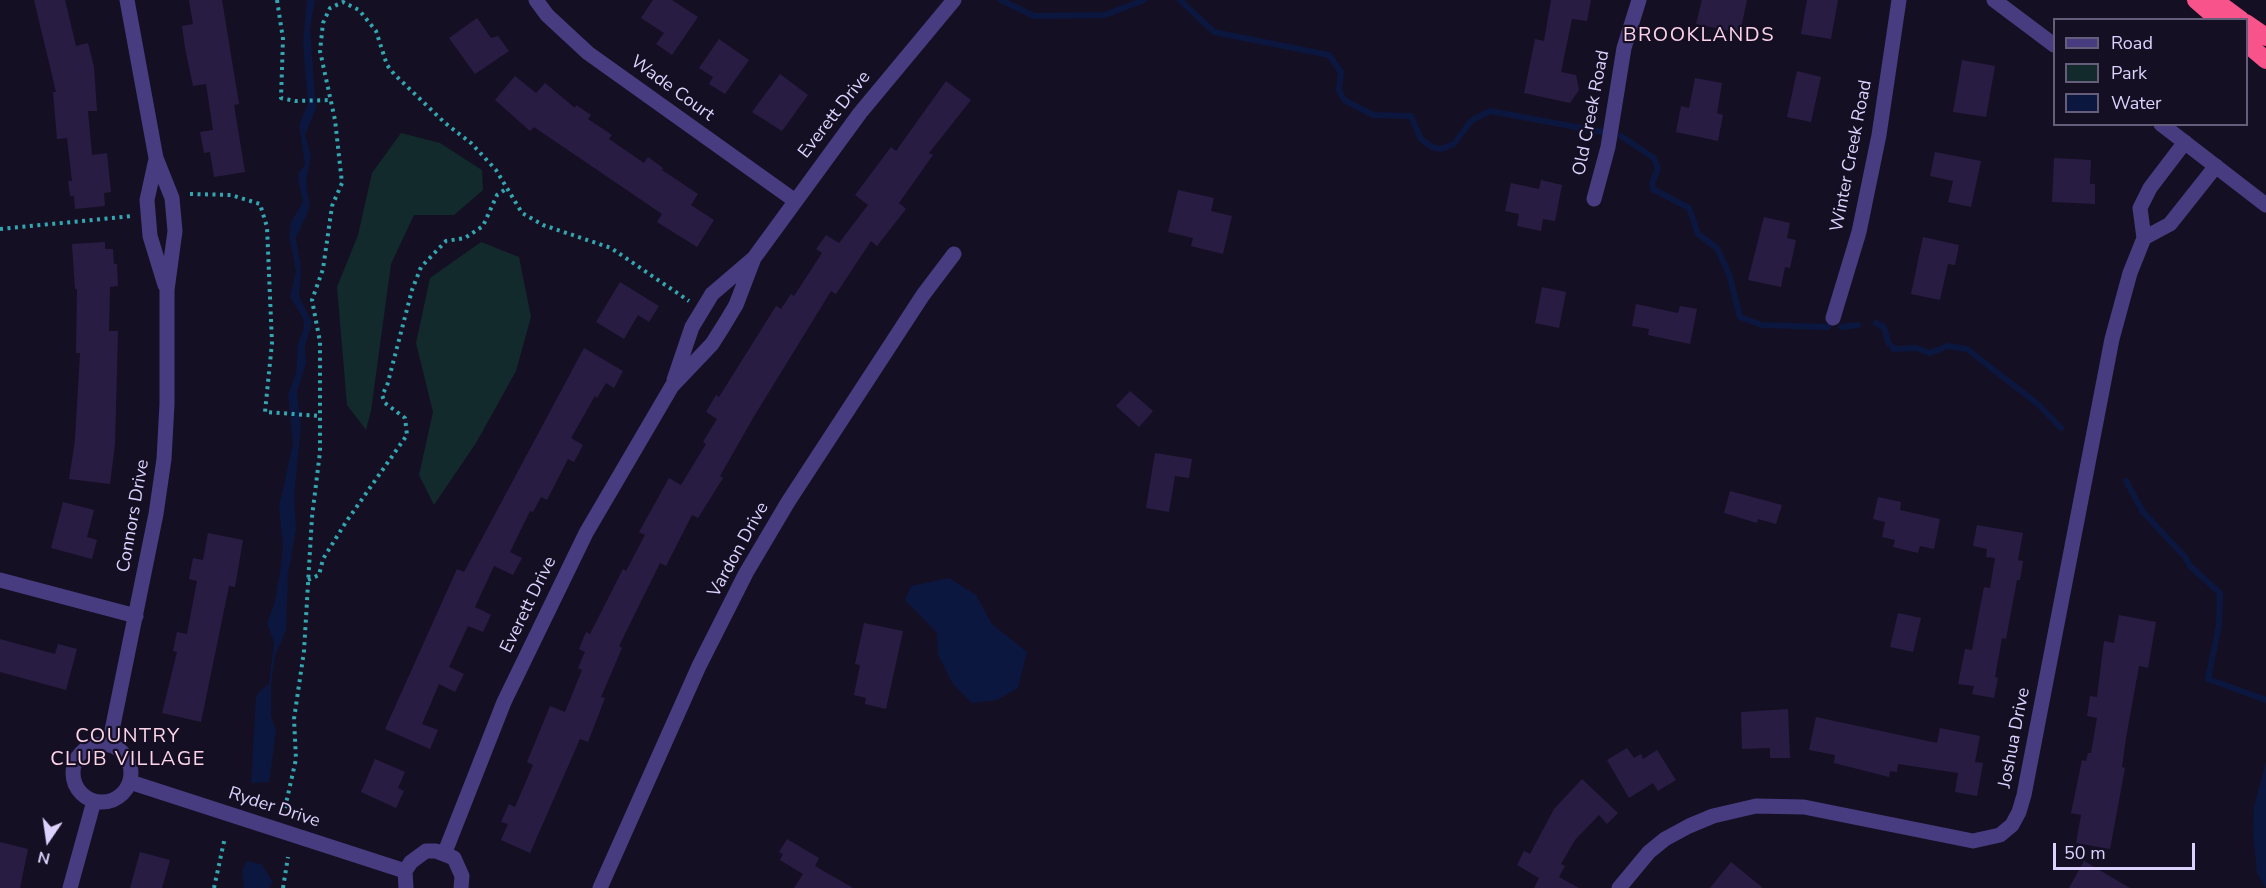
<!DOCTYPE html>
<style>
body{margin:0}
#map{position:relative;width:2266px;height:888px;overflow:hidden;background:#150f23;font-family:"Nunito Sans",sans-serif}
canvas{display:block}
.legend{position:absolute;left:2053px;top:18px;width:195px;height:108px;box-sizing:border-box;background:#150f23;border:2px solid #655d7a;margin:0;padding:8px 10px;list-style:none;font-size:18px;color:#ddd2fd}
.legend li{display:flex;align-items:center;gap:12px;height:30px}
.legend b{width:30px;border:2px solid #655d7a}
.north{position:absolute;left:18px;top:810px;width:60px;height:60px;-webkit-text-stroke:4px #150f23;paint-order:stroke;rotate:193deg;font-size:16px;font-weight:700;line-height:24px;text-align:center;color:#ddd2fd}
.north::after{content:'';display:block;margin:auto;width:21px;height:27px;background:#ddd2fd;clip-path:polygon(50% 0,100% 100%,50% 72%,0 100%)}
.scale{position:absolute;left:2053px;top:843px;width:142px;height:27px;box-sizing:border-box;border:3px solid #ddd2fd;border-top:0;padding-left:8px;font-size:18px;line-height:21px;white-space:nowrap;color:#ddd2fd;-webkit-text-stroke:4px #150f23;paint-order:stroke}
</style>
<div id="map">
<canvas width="2266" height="888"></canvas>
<ul class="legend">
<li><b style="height:8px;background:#483c80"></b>Road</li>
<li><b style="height:16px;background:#122a2c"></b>Park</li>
<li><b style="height:16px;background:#0c173f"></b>Water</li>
</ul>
<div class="north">N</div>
<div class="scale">50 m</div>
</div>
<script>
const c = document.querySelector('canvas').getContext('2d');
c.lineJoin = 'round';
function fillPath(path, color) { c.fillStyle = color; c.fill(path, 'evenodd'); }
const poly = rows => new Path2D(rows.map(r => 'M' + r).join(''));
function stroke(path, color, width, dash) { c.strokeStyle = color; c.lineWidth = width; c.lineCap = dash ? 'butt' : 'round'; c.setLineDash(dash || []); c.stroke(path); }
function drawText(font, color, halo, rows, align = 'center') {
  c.font = font + ' "Nunito Sans",sans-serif'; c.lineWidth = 4.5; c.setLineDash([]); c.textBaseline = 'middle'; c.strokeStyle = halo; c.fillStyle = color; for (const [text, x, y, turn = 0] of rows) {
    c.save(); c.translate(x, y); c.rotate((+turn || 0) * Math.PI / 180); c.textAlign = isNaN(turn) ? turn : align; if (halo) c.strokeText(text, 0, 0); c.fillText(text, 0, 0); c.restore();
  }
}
fillPath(poly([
 [401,133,440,143,482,170,483,190,454,215,414,215,391,264,371,411,366,430,347,405,337,287,358,235,372,173],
 [481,242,519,257,531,317,516,371,476,443,434,505,419,475,433,412,416,343,430,278]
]), '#122a2c');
fillPath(poly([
 [307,0,315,0,310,29,316,108,305,135,311,156,306,182,310,207,296,238,301,269,299,296,312,322,305,347,306,363,297,392,301,426,294,496,296,529,288,574,286,630,275,656,271,685,271,716,276,731,269,782,251,783,256,698,258,693,269,684,274,642,267,623,274,605,280,573,283,548,279,507,293,443,288,394,296,374,298,344,304,328,303,318,290,297,296,271,289,236,291,222,303,202,298,180,299,172,305,165,299,125,308,103,303,42],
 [949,578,976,595,992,624,1027,652,1018,688,997,700,972,703,953,684,938,655,937,633,905,600,911,586],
 [2266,761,2266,888,2257,873,2253,832,2254,807],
 [247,861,261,864,273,882,269,888,244,888,242,870]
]), '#0c173f');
stroke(poly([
 [1001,0,1034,16,1105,15,1144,0],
 [1180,0,1214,32,1329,55,1341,72,1339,90,1344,100,1373,115,1411,116,1421,139,1432,147,1441,149,1454,144,1471,121,1490,111,1603,132],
 [1621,136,1654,158,1658,169,1652,183,1653,189,1689,208,1698,234,1717,248,1729,274,1740,317,1762,325,1828,327],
 [1876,323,1884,327,1888,342,1894,349,1916,348,1930,353,1948,346,1967,349,2039,405,2061,428],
 [1841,327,1858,325],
 [2126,481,2143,512,2185,557,2190,566,2220,593,2219,625,2208,679,2266,700]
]), '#0c173f', 6);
fillPath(poly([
 [34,0,65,0,76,46,88,43,94,67,97,111,88,111,92,155,107,153,111,192,104,193,105,206,75,209,74,196,70,196,68,181,72,181,67,138,57,139,53,92,56,92],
 [189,0,222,0,239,104,234,105,245,172,214,177,210,152,204,153,200,132,213,130,206,84,193,86,185,48,182,26,193,24],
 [653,0,672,0,698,17,672,55,656,44,664,33,641,18],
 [1551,0,1591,0,1587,21,1572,19,1561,72,1576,75,1579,90,1570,103,1524,93,1535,39,1544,41],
 [1702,0,1747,0,1740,33,1696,24],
 [1807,0,1838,0,1831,39,1801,34],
 [477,18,491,38,498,36,509,51,475,74,449,38],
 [719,39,749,60,725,94,709,84,713,77,699,68],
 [1962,60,1995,66,1986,117,1953,112],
 [1797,71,1821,77,1811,122,1787,117],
 [780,74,808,95,782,131,752,112],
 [515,76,536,93,545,83,575,108,576,105,591,115,588,119,612,135,609,139,644,163,648,157,663,168,662,170,698,194,691,205,714,220,697,247,657,222,662,214,534,127,530,131,495,100],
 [1695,78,1722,83,1717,113,1723,115,1718,141,1676,132,1681,106,1689,108],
 [946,81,971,100,929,153,933,155,899,203,906,209,877,246,871,241,836,294,831,291,753,418,720,476,723,478,698,518,692,515,666,566,660,563,619,646,622,648,601,697,605,698,588,742,580,739,530,853,501,840,508,824,501,822,509,804,515,807,533,765,527,762,550,706,565,712,582,670,578,668,585,652,579,649,586,632,590,634,623,569,626,571,645,535,639,532,669,478,681,485,706,444,703,442,717,419,706,412,716,395,719,397,776,306,781,309,791,294,794,296,822,253,816,249,826,235,839,243,868,205,855,195,891,147,896,151],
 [1935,152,1981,161,1971,207,1948,202,1953,181,1930,176],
 [2054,158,2091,160,2090,184,2095,184,2095,204,2052,202],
 [1541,180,1562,185,1555,221,1543,219,1541,231,1517,226,1519,214,1505,211,1511,183,1539,189],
 [1178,190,1214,198,1211,211,1232,216,1223,254,1191,246,1193,238,1168,232],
 [1764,217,1790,223,1787,238,1796,240,1790,268,1785,267,1781,287,1748,280],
 [1923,237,1959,245,1955,265,1948,264,1940,300,1911,294],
 [105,242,105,249,113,249,114,264,117,264,118,286,110,287,109,331,118,331,115,444,110,484,69,479,75,440,80,353,76,353,77,289,75,289,72,244],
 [620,282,659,306,649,322,638,315,624,339,596,322],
 [1542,287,1566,292,1559,328,1535,323],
 [1636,304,1678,313,1680,306,1697,309,1690,344,1648,335,1649,329,1632,326],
 [584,348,623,371,614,388,606,383,597,398,595,396,571,438,583,445,574,462,568,459,547,500,541,497,533,512,530,511,510,552,522,558,513,575,494,566,475,607,491,615,483,632,468,626,449,667,464,674,455,692,439,684,422,724,438,730,430,749,385,729,457,569,464,572],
 [1130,391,1153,411,1139,427,1116,406],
 [1155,453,1192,459,1189,478,1175,476,1169,512,1146,508],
 [1730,491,1782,505,1776,524,1758,519,1757,523,1724,513],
 [1878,497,1901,502,1900,510,1940,519,1934,549,1920,546,1918,553,1893,547,1895,540,1882,537,1885,522,1873,519],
 [63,502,94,510,87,537,97,540,92,559,51,548],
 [1977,525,2023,533,2018,560,2023,561,2020,580,2017,580,2006,639,2002,638,1995,677,1998,678,1994,698,1972,694,1974,686,1958,684,1965,649,1972,650,1984,587,1990,588,1995,558,1986,557,1987,549,1973,546],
 [208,533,243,540,235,587,229,586,201,722,162,713,177,652,173,651,177,632,187,634,197,581,189,579,193,558,203,560],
 [1898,613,1921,618,1913,652,1890,647],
 [2119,615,2156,622,2148,668,2139,666,2126,738,2122,767,2125,768,2110,849,2076,843,2081,815,2071,813,2082,760,2086,761,2088,753,2091,753,2097,718,2087,716,2090,696,2097,697,2104,641,2114,643],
 [864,623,903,631,886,709,865,704,866,698,854,695,860,665,855,664],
 [0,639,55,654,58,644,77,649,66,690,0,672],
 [1788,709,1790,758,1770,758,1770,748,1742,749,1741,712],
 [1816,717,1937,743,1940,728,1980,736,1975,762,1983,763,1977,796,1955,792,1958,773,1898,764,1897,772,1890,771,1889,777,1834,763,1835,755,1809,750],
 [1627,748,1634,758,1641,754,1643,759,1657,750,1676,780,1658,791,1653,783,1629,798,1607,760],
 [375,759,405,772,398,788,404,791,396,808,361,792],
 [1582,779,1618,813,1607,824,1599,815,1575,840,1561,864,1565,866,1559,877,1579,888,1534,888,1539,878,1517,865,1524,851,1530,854,1554,809],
 [787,839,819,858,815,866,853,888,794,888,803,874,780,860,783,854,779,852],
 [0,842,28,849,20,888,0,888],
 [140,852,170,860,162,888,130,888],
 [2084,861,2130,888,2069,888],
 [1731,862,1763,888,1710,888]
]), '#291c43');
stroke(poly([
 [277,0,283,39,281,98,295,101,331,100],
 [190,194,231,195,260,204,267,227,272,343,265,412,321,416],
 [0,229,133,216],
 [308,580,319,575,323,559,346,522,407,435,405,418,385,403,382,395,387,386,412,290,421,267,446,241,465,238,483,226,497,195,506,189],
 [285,808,296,759,294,719,304,651,312,517,320,452,320,342,312,300,323,269,332,206,342,183,335,120,320,51,323,23,330,8,343,2,359,10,376,31,387,65,394,74,445,123,471,143,496,170,522,213,543,225,611,248,689,301],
 [214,888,225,837],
 [283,888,288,857]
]), '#34a6b0', 4, [3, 4.5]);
stroke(poly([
 [536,0,547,15,588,53,794,200],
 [1994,0,2054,45],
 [2161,124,2266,205],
 [156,159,147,200,150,236,165,285],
 [1594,199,1608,147,1624,48,1639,0],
 [2144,238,2170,224,2216,166],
 [1833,318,1859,232,1879,135,1899,0],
 [674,380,692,327,712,294,754,258,860,113,954,0],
 [0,580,136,616],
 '73 773a29 29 0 1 1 58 0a29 29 0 1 1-58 0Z',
 [109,745,156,514,164,459,167,404,167,290,175,231,172,198,156,158,127,0],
 [130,782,405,871],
 [445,852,504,702,586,533,672,386,712,344,724,325,736,305,754,258],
 [70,888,94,801],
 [406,888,405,871,411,862,426,851,436,851,454,858,462,876,461,888],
 [600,888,699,666,746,573,788,502,923,295,954,254],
 [1619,888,1649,852,1665,839,1689,826,1713,816,1756,806,1804,807,1973,841,2000,835,2012,825,2019,812,2024,795,2112,339,2130,273,2144,238,2140,208,2150,188,2185,142]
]), '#483c80', 15);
stroke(poly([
 [2196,0,2219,20],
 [2214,0,2241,20],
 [2246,23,2266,37],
 [2246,43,2266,60]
]), '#f8538a', 18);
drawText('18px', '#ddd2fd', '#150f23', [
 ["Wade Court",672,89,36],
 ["Old Creek Road",1592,113,-79],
 ["Everett Drive",835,115,-52],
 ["Winter Creek Road",1852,156,-79],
 ["Connors Drive",134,516,-80],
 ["Vardon Drive",739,550,-61],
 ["Everett Drive",529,605,-64],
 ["Joshua Drive",2015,738,-79],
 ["Ryder Drive",274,808,18]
]);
c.letterSpacing = '1.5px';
drawText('20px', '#fdd4e9', '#150f23', [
 ["BROOKLANDS",1699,36],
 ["COUNTRY",128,737],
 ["CLUB VILLAGE",128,760]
]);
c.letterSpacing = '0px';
</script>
